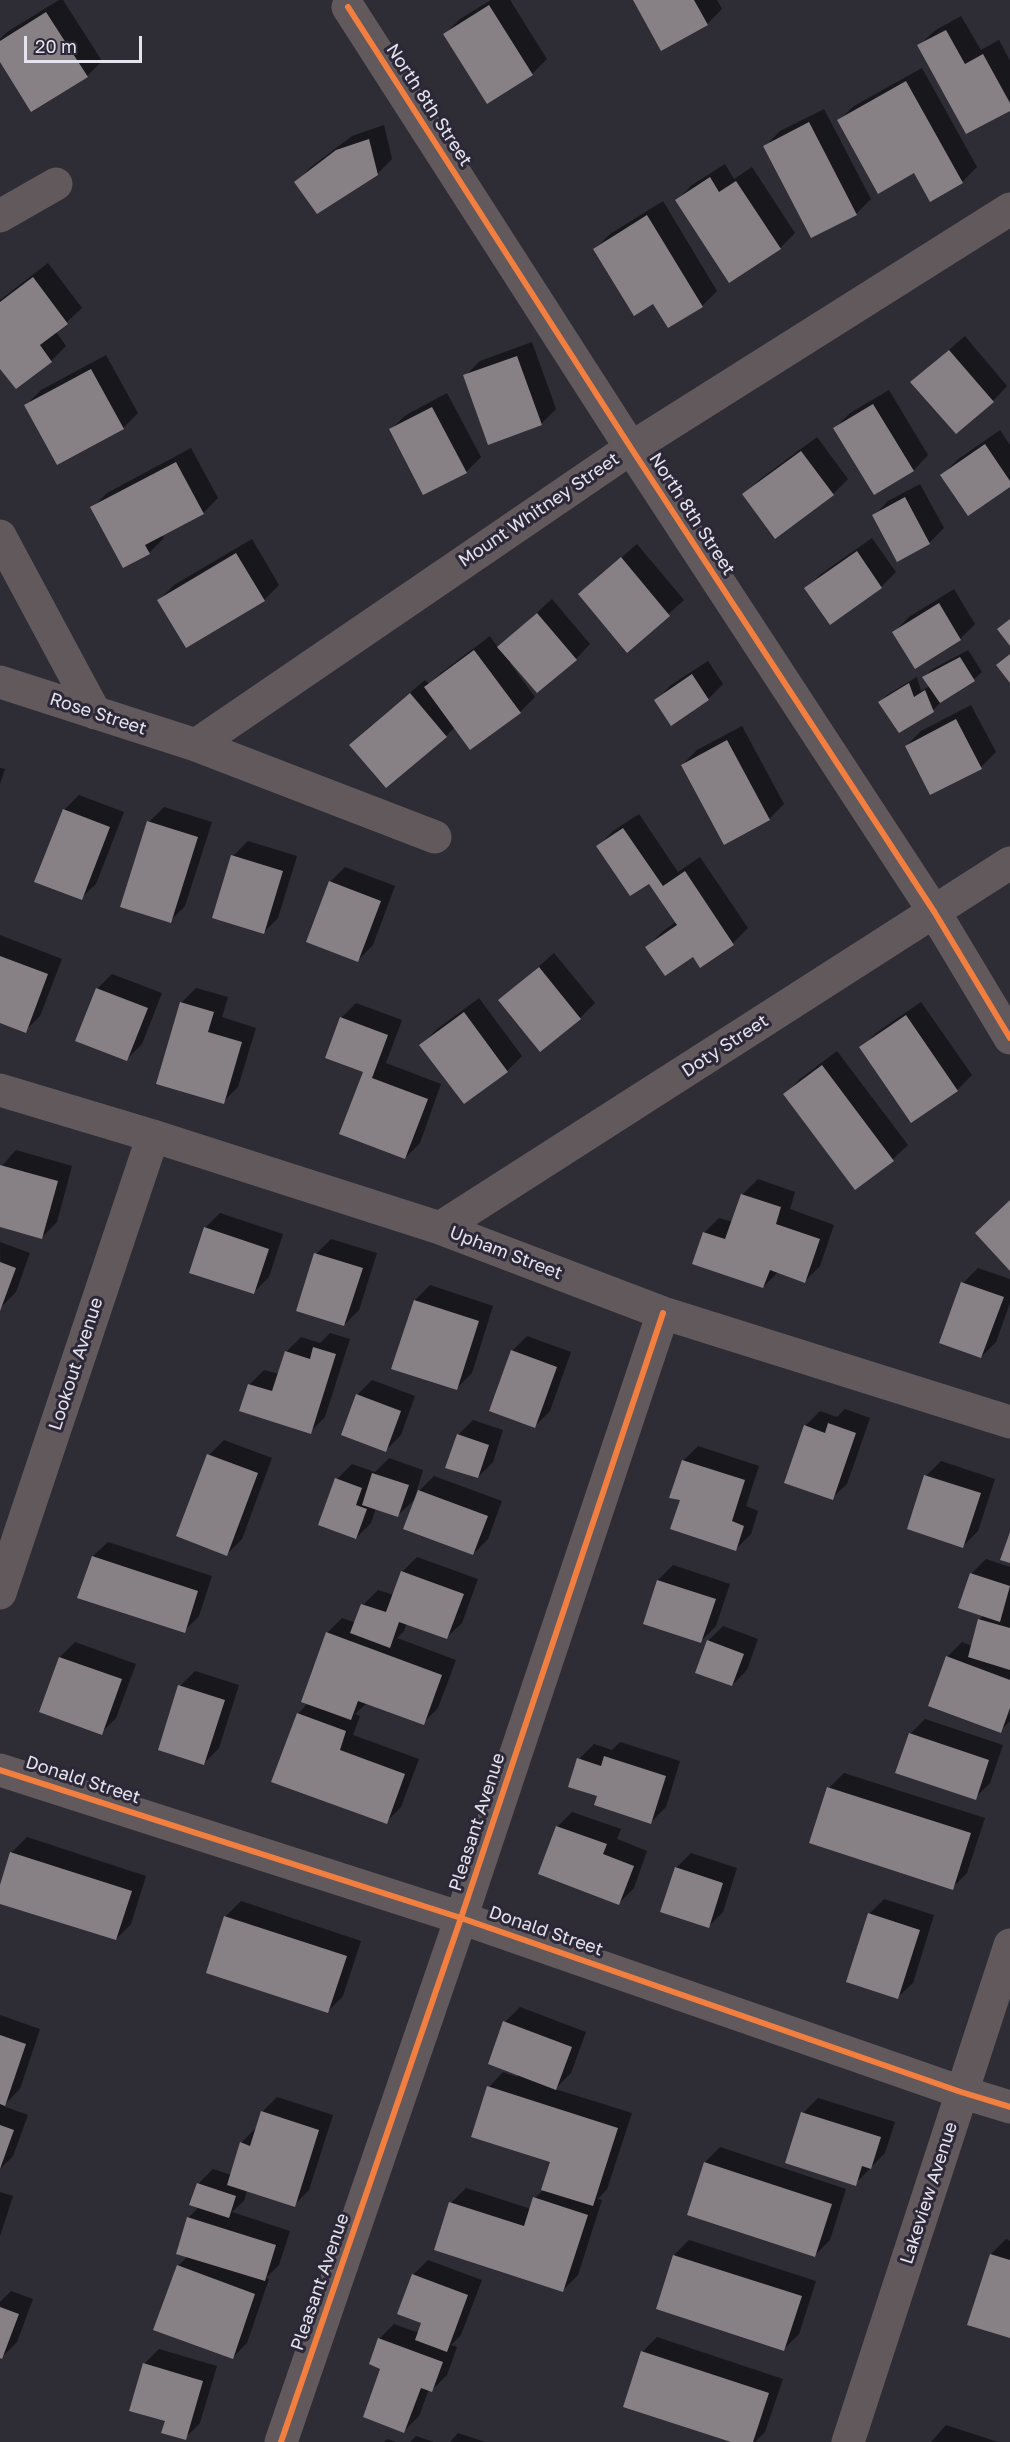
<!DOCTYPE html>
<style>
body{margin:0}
#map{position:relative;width:1010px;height:2442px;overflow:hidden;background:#2e2c34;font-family:"Golos Text",sans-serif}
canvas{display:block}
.scale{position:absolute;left:24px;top:36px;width:118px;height:27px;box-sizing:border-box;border:3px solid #e5e3ee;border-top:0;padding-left:8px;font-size:18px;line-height:21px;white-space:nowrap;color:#e5e3ee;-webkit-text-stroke:4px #2c2838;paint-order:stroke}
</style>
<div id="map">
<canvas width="1010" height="2442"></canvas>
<div class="scale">20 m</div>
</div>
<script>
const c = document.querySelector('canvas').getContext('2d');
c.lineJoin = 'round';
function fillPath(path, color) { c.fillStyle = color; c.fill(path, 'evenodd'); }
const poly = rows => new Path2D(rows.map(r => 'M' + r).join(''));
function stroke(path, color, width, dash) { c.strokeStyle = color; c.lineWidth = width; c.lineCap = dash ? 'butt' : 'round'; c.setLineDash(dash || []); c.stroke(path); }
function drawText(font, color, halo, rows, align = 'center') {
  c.font = font + ' "Golos Text",sans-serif'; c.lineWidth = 6; c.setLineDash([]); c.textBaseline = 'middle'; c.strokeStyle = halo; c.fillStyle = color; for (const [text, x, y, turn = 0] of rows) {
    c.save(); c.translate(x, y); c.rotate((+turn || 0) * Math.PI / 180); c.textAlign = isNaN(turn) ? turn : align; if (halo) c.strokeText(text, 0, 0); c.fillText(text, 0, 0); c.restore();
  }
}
fillPath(poly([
 [59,0,63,0,102,61,87,76,0,59,0,39,7,32],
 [491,0,510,0,547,59,532,74,445,34,460,19],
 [635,0,717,0,722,9,707,24],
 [961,16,981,50,999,40,1010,61,1010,109,919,46,934,31],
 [922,68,977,167,962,182,915,171,839,120,854,106],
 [824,109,871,199,856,214,765,146,780,131],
 [384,125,392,159,377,174,296,182,311,167,352,136],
 [725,164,734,179,752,167,795,233,780,248,677,200,692,185],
 [663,201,717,291,702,306,653,302,595,249,610,234],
 [48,263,82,308,56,332,66,346,51,361,0,366,0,300],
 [965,336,1007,386,993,401,912,382],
 [532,342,556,409,541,424,465,376,480,361],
 [106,355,138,413,123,428,26,405,41,390],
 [889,390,928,455,914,470,874,493,835,428,850,413],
 [447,393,481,457,466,472,391,429,406,415],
 [1000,430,1010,445,1010,485,942,475,957,460],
 [817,437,848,479,833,494,776,536,744,495,759,480],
 [191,448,218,498,203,513,162,535,164,538,149,553,92,508,107,493],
 [920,484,944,528,929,543,874,516,888,501],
 [872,538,896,572,881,587,830,623,806,588,821,574],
 [252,539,279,585,264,600,159,600,174,585],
 [637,544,684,600,627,651,580,594],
 [954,589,975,624,960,639,894,632,909,617],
 [552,599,590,644,576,659,510,663,535,697,520,712,455,727,446,736,366,730,425,680,429,684,441,673,490,636,498,648],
 [968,650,982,672,974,679,940,701,940,703,933,710,880,702,887,695,917,677,921,691,930,686,924,678,931,670],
 [708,661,723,684,708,699,671,723,656,700,671,685],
 [971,705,996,752,981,767,906,746,921,731],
 [742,726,784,804,769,819,682,765,697,750],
 [0,768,5,769,0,784],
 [79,795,124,812,96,884,81,898,64,810],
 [164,807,212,822,185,906,170,921,149,822],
 [639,814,678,872,700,857,748,928,733,943,701,966,694,955,647,947,662,932,676,922,649,882,598,846,613,831],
 [248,841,297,856,278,918,263,933,233,856],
 [345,867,395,886,373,945,358,960,330,882],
 [0,935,62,959,40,1016,25,1031,0,1022],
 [554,953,595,1003,580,1018,500,1001],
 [112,974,162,993,142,1044,127,1059,97,989],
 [196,988,228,997,222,1017,256,1028,238,1087,223,1102,181,1003],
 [479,998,522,1056,507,1071,421,1045,436,1030],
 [921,1002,972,1075,957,1090,861,1048,876,1033],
 [356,1003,402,1020,386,1063,441,1084,420,1143,405,1158,341,1018],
 [837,1051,908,1145,893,1159,856,1188,785,1094,800,1079],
 [16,1150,72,1166,57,1222,42,1237,0,1226,0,1168],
 [758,1179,795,1192,790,1209,834,1225,820,1266,805,1281,778,1272,763,1287,704,1233,719,1218,733,1222,743,1194],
 [220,1213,283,1234,269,1277,254,1292,205,1228],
 [331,1239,377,1253,359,1310,344,1325,316,1254],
 [0,1242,30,1253,16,1292,1,1307],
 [978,1268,1010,1279,1010,1303,996,1342,981,1357,963,1283],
 [430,1285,493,1306,472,1373,457,1388,393,1368,415,1300],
 [330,1333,350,1339,325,1417,310,1432,249,1385,264,1370,279,1374,286,1352,301,1337,320,1343],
 [527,1336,571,1352,550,1411,535,1426,512,1351],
 [372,1380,415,1396,401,1435,386,1450,357,1395],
 [845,1409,870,1418,847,1484,832,1498,805,1426,820,1411,837,1417],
 [473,1420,503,1430,493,1462,478,1477,458,1435],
 [224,1440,272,1458,242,1539,227,1554,209,1455],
 [698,1446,759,1466,746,1506,758,1511,751,1534,736,1549,681,1499,683,1461],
 [389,1458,423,1470,414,1500,398,1515,376,1508,371,1523,356,1538,337,1479,352,1464,375,1472],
 [941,1461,995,1479,978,1531,963,1546,926,1476],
 [434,1476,502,1501,488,1539,473,1554,419,1491],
 [108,1542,212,1576,199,1616,184,1631,93,1556],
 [417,1557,478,1579,462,1623,447,1637,407,1623,404,1631,397,1638,456,1660,438,1708,423,1723,366,1704,355,1714,360,1716,353,1735,419,1759,401,1807,386,1822,298,1714,308,1703,327,1633,342,1618,356,1623,363,1605,378,1590,394,1595,402,1572],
 [986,1559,1010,1567,1010,1721,1000,1731,947,1657,962,1642,972,1646,980,1619,984,1615,971,1574],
 [673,1565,730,1584,716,1626,701,1641,658,1580],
 [723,1626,758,1639,747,1670,732,1685,708,1641],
 [75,1642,136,1664,116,1718,101,1733,41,1712,60,1657],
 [195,1671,239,1685,219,1748,204,1763,180,1686],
 [925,1719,1003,1745,990,1783,975,1798,910,1734],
 [620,1742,680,1761,666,1807,651,1822,599,1795,579,1759,594,1744,612,1750],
 [844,1773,985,1818,967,1873,952,1888,829,1788],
 [572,1812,621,1829,617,1839,647,1851,634,1888,619,1903,557,1827],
 [27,1837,146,1876,131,1924,116,1939,0,1902,0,1890,12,1852],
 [691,1853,737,1868,723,1912,708,1927,676,1868],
 [884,1899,934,1915,913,1983,898,1997,869,1914],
 [241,1901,361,1941,343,1996,328,2011,208,1972,226,1916],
 [520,2007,586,2032,571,2073,555,2089,632,2113,607,2189,598,2199,602,2200,578,2275,563,2290,451,2203,466,2188,531,2209,535,2198,544,2189,551,2161,489,2087,503,2072,518,2077,505,2022],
 [0,2015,40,2029,20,2089,3,2106,28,2115,13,2156,0,2169],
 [277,2097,333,2115,309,2190,294,2205,247,2190,244,2201,232,2212,290,2231,279,2265,266,2278,269,2279,247,2343,232,2358,178,2266,188,2256,188,2218,199,2207,198,2184,213,2169,231,2175,241,2143,256,2128,262,2112],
 [818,2098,895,2122,885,2153,855,2184,803,2113],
 [720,2147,846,2189,830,2240,815,2255,688,2214,705,2162],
 [0,2192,13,2196,0,2236],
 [1006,2239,1010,2241,1010,2337,991,2254],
 [689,2240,816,2281,799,2334,784,2349,674,2255],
 [428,2260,482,2280,461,2335,451,2345,457,2347,447,2375,432,2390,429,2389,419,2416,404,2431,382,2368,379,2339,394,2324,419,2333,423,2322,413,2275],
 [11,2291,33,2299,17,2342,2,2357,0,2302],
 [657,2337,783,2379,765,2432,755,2442,735,2442,642,2352],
 [159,2349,217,2366,200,2423,185,2438,167,2420,144,2364],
 [946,2425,998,2442,931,2442],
 [458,2433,485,2442,450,2442],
 [416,2436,434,2442,410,2442],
 [387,2439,396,2442,384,2442]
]), '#0007');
fillPath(poly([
 [633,0,694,0,708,25,661,51],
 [489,5,533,75,487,104,443,34],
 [46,12,88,77,31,112,0,62,0,41],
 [946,30,965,64,983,54,1010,103,1010,111,966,134,917,45],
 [906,81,963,183,930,202,914,173,878,194,837,120],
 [809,122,857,215,811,238,763,146],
 [369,139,378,175,317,214,294,182,336,150],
 [710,177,719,192,736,181,781,249,729,283,675,200],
 [647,215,703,307,668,328,653,304,634,316,593,249],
 [33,277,68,324,40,345,52,362,16,389,0,369,0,302],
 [949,350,994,402,956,434,910,382],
 [517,356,542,425,488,445,463,375],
 [91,369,124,429,57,465,24,405],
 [873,404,914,471,874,495,833,428],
 [432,407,467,473,423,495,389,429],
 [985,444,1010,481,1010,487,968,516,940,475],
 [801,451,834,495,775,539,742,494],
 [176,462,204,514,145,545,150,554,123,568,90,507],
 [905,497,930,544,897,562,872,515],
 [857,551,882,588,830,625,804,588],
 [236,553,265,601,186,648,157,600],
 [621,557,670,616,627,653,578,594],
 [939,603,961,640,915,669,892,632],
 [537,613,577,660,537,693,497,647],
 [1010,619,1010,646,997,629],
 [474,650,521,713,470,750,424,687],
 [1010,654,1010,683,996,665],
 [960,657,975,681,940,703,922,677],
 [692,674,709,700,671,726,654,700],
 [909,683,914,697,925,690,934,712,899,733,878,702],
 [410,693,447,737,386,788,349,745],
 [956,719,982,769,930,795,905,746],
 [727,740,770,820,724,845,681,765],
 [63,809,110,827,82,900,34,882],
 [147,821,198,837,171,923,120,907],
 [623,828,663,886,685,871,734,945,700,968,693,957,665,976,645,947,677,925,649,884,630,896,596,846],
 [231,855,283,871,264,934,212,918],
 [329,881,381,901,358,962,306,942],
 [0,956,48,974,26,1033,0,1023],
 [539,967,581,1019,540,1052,498,1000],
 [96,988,148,1008,127,1061,75,1041],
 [180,1002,214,1012,208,1032,242,1042,224,1104,156,1084],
 [464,1012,508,1072,464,1104,419,1045],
 [906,1015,958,1091,911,1123,859,1047],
 [340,1017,388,1035,372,1078,428,1099,405,1159,339,1134,363,1072,325,1058],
 [822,1065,894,1161,855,1190,783,1094],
 [0,1165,58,1181,42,1239,0,1227],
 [741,1194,781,1207,776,1224,820,1239,805,1283,770,1270,763,1288,692,1264,703,1232,725,1239],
 [1010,1200,1010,1271,975,1233],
 [204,1227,269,1249,254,1294,189,1273],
 [314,1253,363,1268,344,1326,296,1311],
 [0,1262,16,1268,0,1311],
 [961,1282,1004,1297,981,1358,939,1343],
 [414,1300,479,1321,457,1390,391,1369],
 [313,1347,336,1354,311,1434,239,1411,248,1384,272,1391,285,1351,310,1359],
 [511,1350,557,1367,535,1428,489,1411],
 [356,1394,401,1411,386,1452,341,1435],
 [828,1423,856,1433,833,1500,784,1483,804,1425,825,1433],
 [457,1434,489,1445,478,1478,445,1468],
 [207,1454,258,1473,227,1556,176,1536],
 [682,1460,745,1480,732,1521,744,1526,736,1551,670,1529,680,1500,669,1498],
 [372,1473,409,1485,398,1517,362,1505],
 [924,1475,981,1493,963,1548,907,1529],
 [335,1478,362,1488,356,1505,367,1509,356,1539,318,1525],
 [418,1490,488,1516,473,1555,403,1529],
 [1010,1532,1010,1563,1000,1560],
 [92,1556,198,1591,185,1633,77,1598],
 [401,1571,464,1594,447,1639,399,1622,390,1648,350,1633,361,1604,386,1612],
 [970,1573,1010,1586,1000,1622,958,1608],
 [657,1580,716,1599,701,1643,643,1624],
 [978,1619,1010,1628,1010,1670,968,1657],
 [326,1632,442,1675,424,1725,358,1701,351,1720,301,1702],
 [707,1640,744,1654,732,1686,695,1673],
 [946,1656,1010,1680,1010,1708,1001,1733,928,1706],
 [59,1657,122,1679,102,1735,39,1712],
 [178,1685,225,1700,204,1765,158,1750],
 [297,1713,346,1731,340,1750,405,1774,387,1824,271,1782],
 [909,1733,989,1760,976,1800,895,1773],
 [604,1756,666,1776,651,1824,594,1805,597,1796,568,1787,577,1758,601,1766],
 [827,1787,971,1833,953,1890,809,1843],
 [556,1826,607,1844,603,1854,634,1866,619,1905,538,1874],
 [10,1852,132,1891,116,1940,0,1904,0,1885],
 [675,1867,723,1883,709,1928,660,1912],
 [868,1913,920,1930,898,1999,846,1982],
 [224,1916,347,1956,328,2013,206,1973],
 [503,2021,572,2047,556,2090,488,2064],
 [0,2035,26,2044,5,2106,0,2104],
 [487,2086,618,2128,593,2206,541,2190,550,2162,471,2137],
 [261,2111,319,2130,295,2207,227,2185,240,2142,250,2146],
 [801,2112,881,2137,871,2169,862,2166,856,2186,785,2163],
 [0,2125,14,2130,0,2169],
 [704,2162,832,2204,815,2257,687,2215],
 [197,2183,236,2196,229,2218,189,2205],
 [533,2197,588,2215,563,2292,434,2250,449,2202,524,2226],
 [187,2217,276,2245,265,2281,176,2254],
 [990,2254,1010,2260,1010,2338,967,2325],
 [673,2255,802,2296,784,2351,656,2309],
 [177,2265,255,2294,233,2359,153,2330],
 [412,2274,468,2295,447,2352,415,2340,421,2323,397,2314],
 [0,2307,19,2314,2,2359,0,2358],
 [378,2338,443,2362,432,2392,421,2388,404,2433,363,2417,380,2369,369,2364],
 [641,2351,769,2393,753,2442,731,2442,623,2407],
 [143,2363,203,2381,186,2440,161,2433,165,2421,129,2411]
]), '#878186');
stroke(poly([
 [348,7,631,448,935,913,1010,1038],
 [0,216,56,184],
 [0,536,95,713],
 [0,682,196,745,435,837],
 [196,745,631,448,1010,209],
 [0,1090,153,1136,440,1228,663,1313,1010,1422],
 [440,1228,1010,863],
 [0,1593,153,1136],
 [0,1770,461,1918,961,2092,1010,2107],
 [281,2442,461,1918,663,1313],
 [848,2442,1010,1945]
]), '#61595c', 33);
stroke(poly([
 [348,7,631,448,935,913,1010,1038],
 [0,1770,461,1918,961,2092,1010,2107],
 [281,2442,461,1918,663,1313]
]), '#f27e40', 6);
drawText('18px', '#e5e3ee', '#2c2838', [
 ["North 8th Street",429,105,57],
 ["Mount Whitney Street",539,510,-34],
 ["North 8th Street",692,514,57],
 ["Rose Street",98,714,18],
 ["Doty Street",725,1046,-33],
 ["Upham Street",506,1253,21],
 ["Lookout Avenue",76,1364,-72],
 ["Donald Street",83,1780,18],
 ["Pleasant Avenue",477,1822,-72],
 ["Donald Street",546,1931,19],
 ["Lakeview Avenue",929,2193,-72],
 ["Pleasant Avenue",320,2282,-71]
]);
</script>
